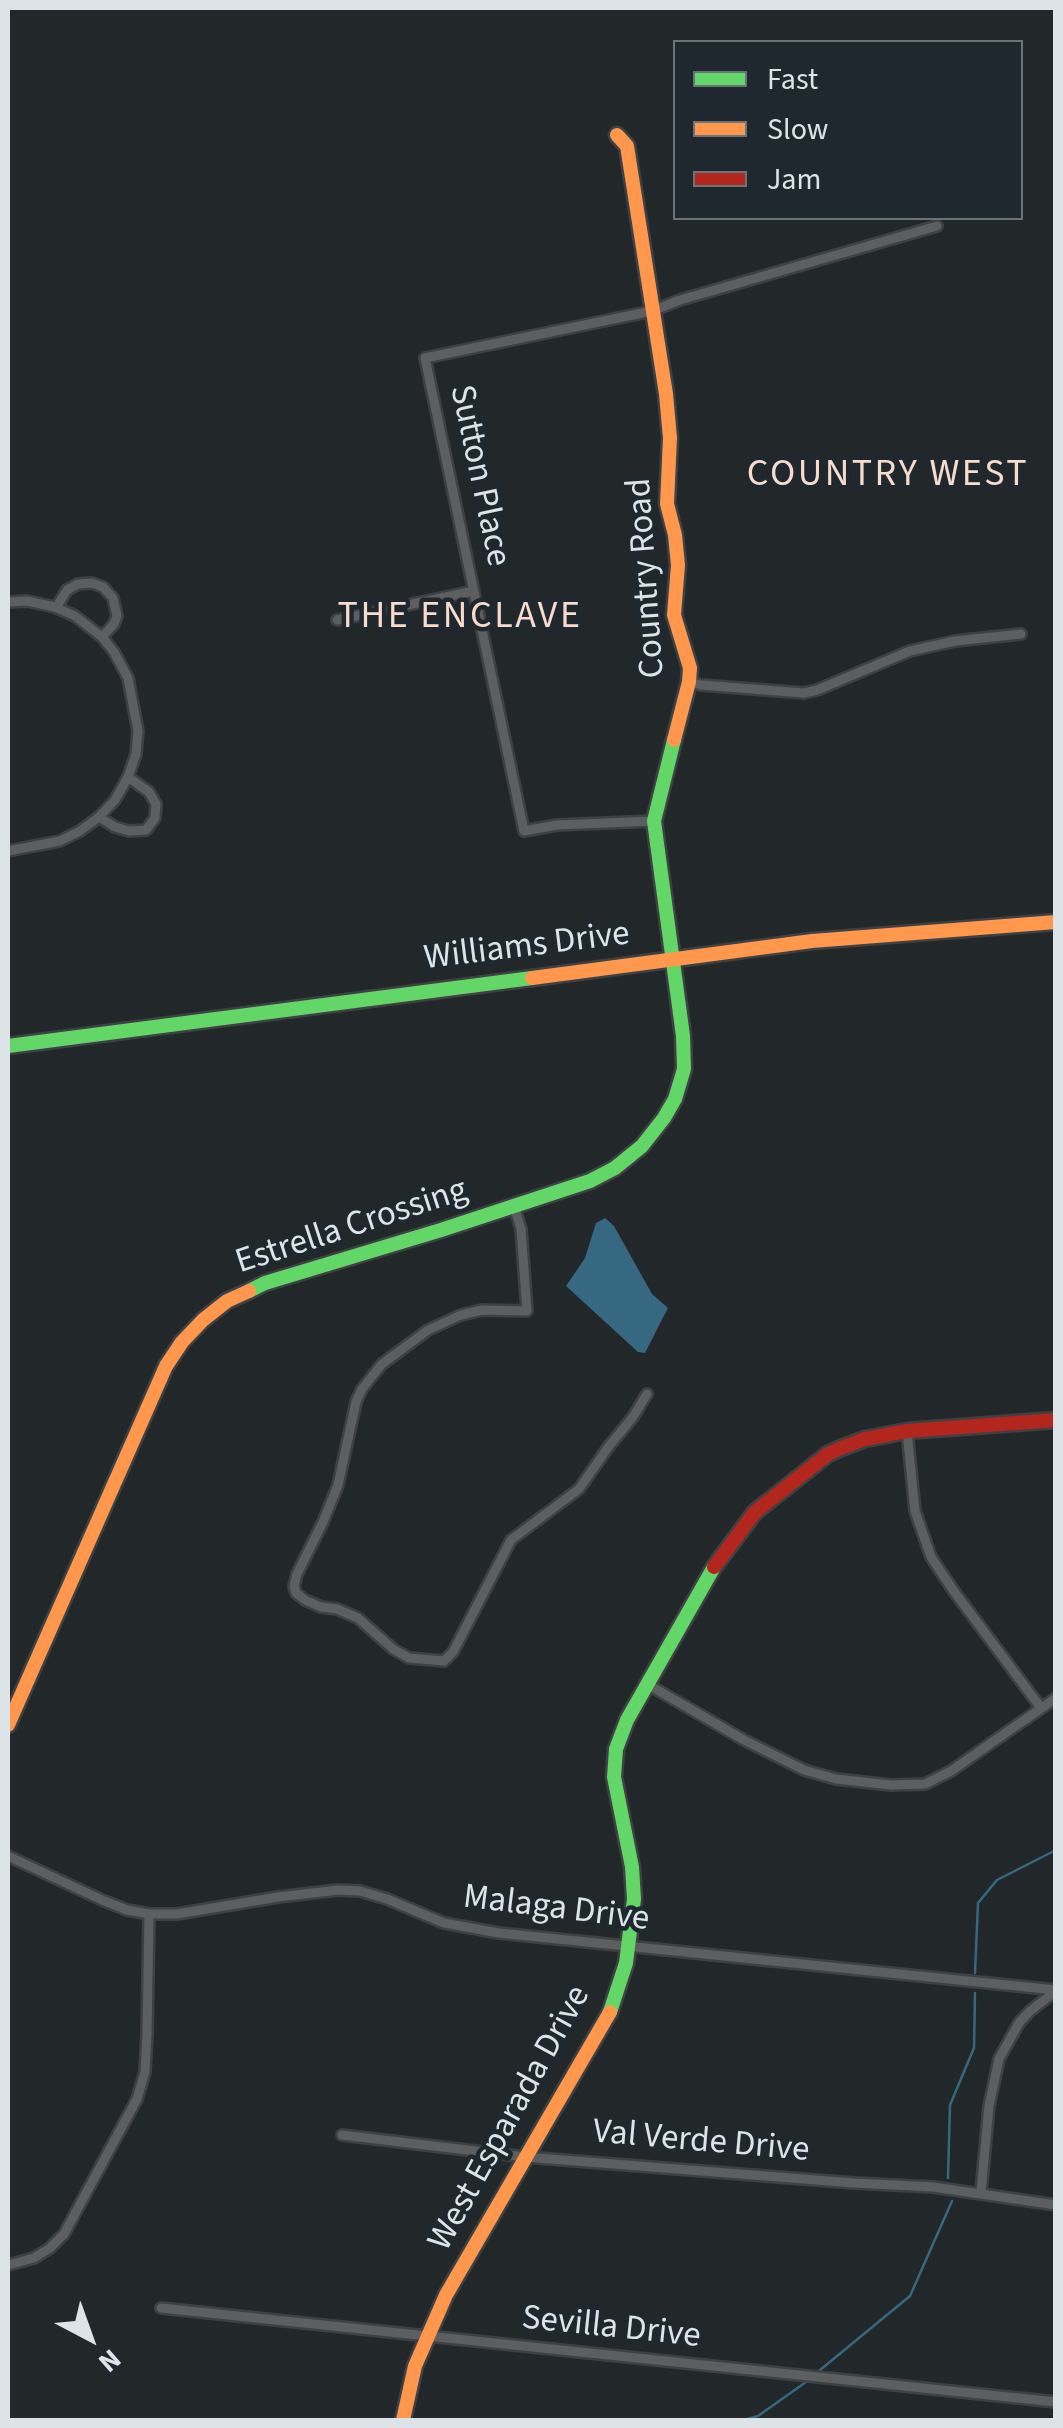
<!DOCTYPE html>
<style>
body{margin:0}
#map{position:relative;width:1063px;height:2428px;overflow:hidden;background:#22272a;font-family:"Source Sans 3",sans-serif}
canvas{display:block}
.frame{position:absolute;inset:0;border:10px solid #dde4e7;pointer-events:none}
.legend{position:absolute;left:673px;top:40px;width:350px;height:180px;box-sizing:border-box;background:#1e282e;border:2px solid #6a7378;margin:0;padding:12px 18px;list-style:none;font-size:30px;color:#dde4e7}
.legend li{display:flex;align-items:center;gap:20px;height:50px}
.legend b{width:50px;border:2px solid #6a7378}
.north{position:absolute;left:40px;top:2288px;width:100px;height:100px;-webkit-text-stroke:8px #1e282e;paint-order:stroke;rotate:139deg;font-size:28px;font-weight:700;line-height:40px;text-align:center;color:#dde4e7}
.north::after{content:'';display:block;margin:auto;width:35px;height:45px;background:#dde4e7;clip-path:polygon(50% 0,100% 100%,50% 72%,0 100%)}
</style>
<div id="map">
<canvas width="1063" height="2428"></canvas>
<div class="frame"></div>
<ul class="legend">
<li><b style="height:12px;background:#63d668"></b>Fast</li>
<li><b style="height:12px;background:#ff974d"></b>Slow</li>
<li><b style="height:12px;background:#b3261e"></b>Jam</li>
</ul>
<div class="north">N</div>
</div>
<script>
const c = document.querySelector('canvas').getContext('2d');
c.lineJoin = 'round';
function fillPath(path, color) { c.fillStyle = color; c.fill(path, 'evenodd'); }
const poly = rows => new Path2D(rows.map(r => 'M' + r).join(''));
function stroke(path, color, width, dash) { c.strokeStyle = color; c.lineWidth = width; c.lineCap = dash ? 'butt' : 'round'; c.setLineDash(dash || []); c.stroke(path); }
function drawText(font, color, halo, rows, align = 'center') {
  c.font = font + ' "Source Sans 3",sans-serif'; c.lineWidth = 9; c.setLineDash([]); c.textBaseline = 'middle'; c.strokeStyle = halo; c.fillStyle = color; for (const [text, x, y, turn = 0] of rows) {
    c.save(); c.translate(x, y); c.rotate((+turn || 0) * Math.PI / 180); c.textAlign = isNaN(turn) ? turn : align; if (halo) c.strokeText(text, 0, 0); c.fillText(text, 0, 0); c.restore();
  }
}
fillPath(poly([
 [605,1218,614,1226,652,1294,668,1308,645,1353,638,1352,566,1286,585,1258,596,1223]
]), '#366881');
stroke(poly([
 [975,1973,978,1903,997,1880,1056,1850],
 [948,2178,950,2105,974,2048,975,1993],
 [820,2370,910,2296,952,2201],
 [743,2420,758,2416,806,2382]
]), '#366881', 2.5);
const street = poly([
 [8,602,27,601,55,607,75,616,102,637,114,652,128,678,138,731,136,754,128,777,115,800,99,817,80,831,60,841,8,851],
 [56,608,67,590,78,584,92,583,103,587,113,598,117,616,114,624,102,637],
 [337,620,474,591],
 [689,682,701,685,804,693,817,690,910,651,955,641,1021,634],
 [99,817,115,827,129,831,146,830,155,818,156,804,149,792,128,777],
 [654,821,557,825,524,831,425,358,652,311,680,300,937,226],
 [514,1206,521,1229,527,1311,482,1310,461,1315,428,1330,382,1364,362,1389,356,1402,338,1485,323,1522,297,1574,294,1586,296,1593,305,1600,321,1607,337,1609,358,1618,393,1649,409,1658,444,1661,453,1652,511,1540,579,1489,609,1446,633,1417,647,1394],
 [907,1431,915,1511,931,1557,953,1590,1041,1708],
 [647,1684,744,1740,804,1770,836,1779,891,1785,925,1784,951,1771,1056,1698],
 [8,1856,102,1900,127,1910,149,1914,177,1914,278,1897,338,1890,360,1891,387,1899,444,1923,499,1933,1056,1990],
 [342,2135,525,2157,854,2183,933,2187,1056,2205],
 [981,2192,989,2106,999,2059,1019,2023,1030,2011,1056,1991],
 [8,2265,34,2258,50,2248,64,2234,137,2099,145,2072,147,2034,149,1914],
 [161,2308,1056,2402]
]);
const fast = poly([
 [8,1046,532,978],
 [249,1291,265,1283,441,1230,590,1181,615,1168,642,1146,664,1118,675,1099,684,1069,683,1036,654,821,674,740],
 [610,2012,626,1963,634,1899,632,1867,614,1777,616,1749,627,1720,714,1567]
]);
const slow = poly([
 [617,135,627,146,666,394,670,438,667,504,675,535,678,565,674,615,690,668,689,682,674,740],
 [532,978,812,941,1056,922],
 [8,1725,166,1366,182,1342,203,1320,227,1301,249,1291],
 [403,2420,415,2366,446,2295,610,2012]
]);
const jam = poly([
 [714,1567,755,1512,828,1454,841,1448,865,1439,907,1431,1056,1420]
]);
stroke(street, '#3d4144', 14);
stroke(fast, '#3d4144', 19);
stroke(slow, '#3d4144', 19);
stroke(jam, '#3d4144', 19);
stroke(street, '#5c5e60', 9);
stroke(fast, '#63d668', 14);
stroke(slow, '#ff974d', 14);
stroke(jam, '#b3261e', 14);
drawText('35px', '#dde4e7', '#1e282e', [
 ["Sutton Place",478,476,78],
 ["Country Road",648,578,-94],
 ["Williams Drive",527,948,-7],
 ["Estrella Crossing",352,1228,-18],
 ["Malaga Drive",556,1910,7],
 ["West Esparada Drive",511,2119,-61],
 ["Val Verde Drive",701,2143,5],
 ["Sevilla Drive",611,2329,6]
]);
c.letterSpacing = '2.5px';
drawText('38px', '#f8dbca', '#1e282e', [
 ["COUNTRY WEST",888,477],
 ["THE ENCLAVE",460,619]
]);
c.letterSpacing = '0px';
</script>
